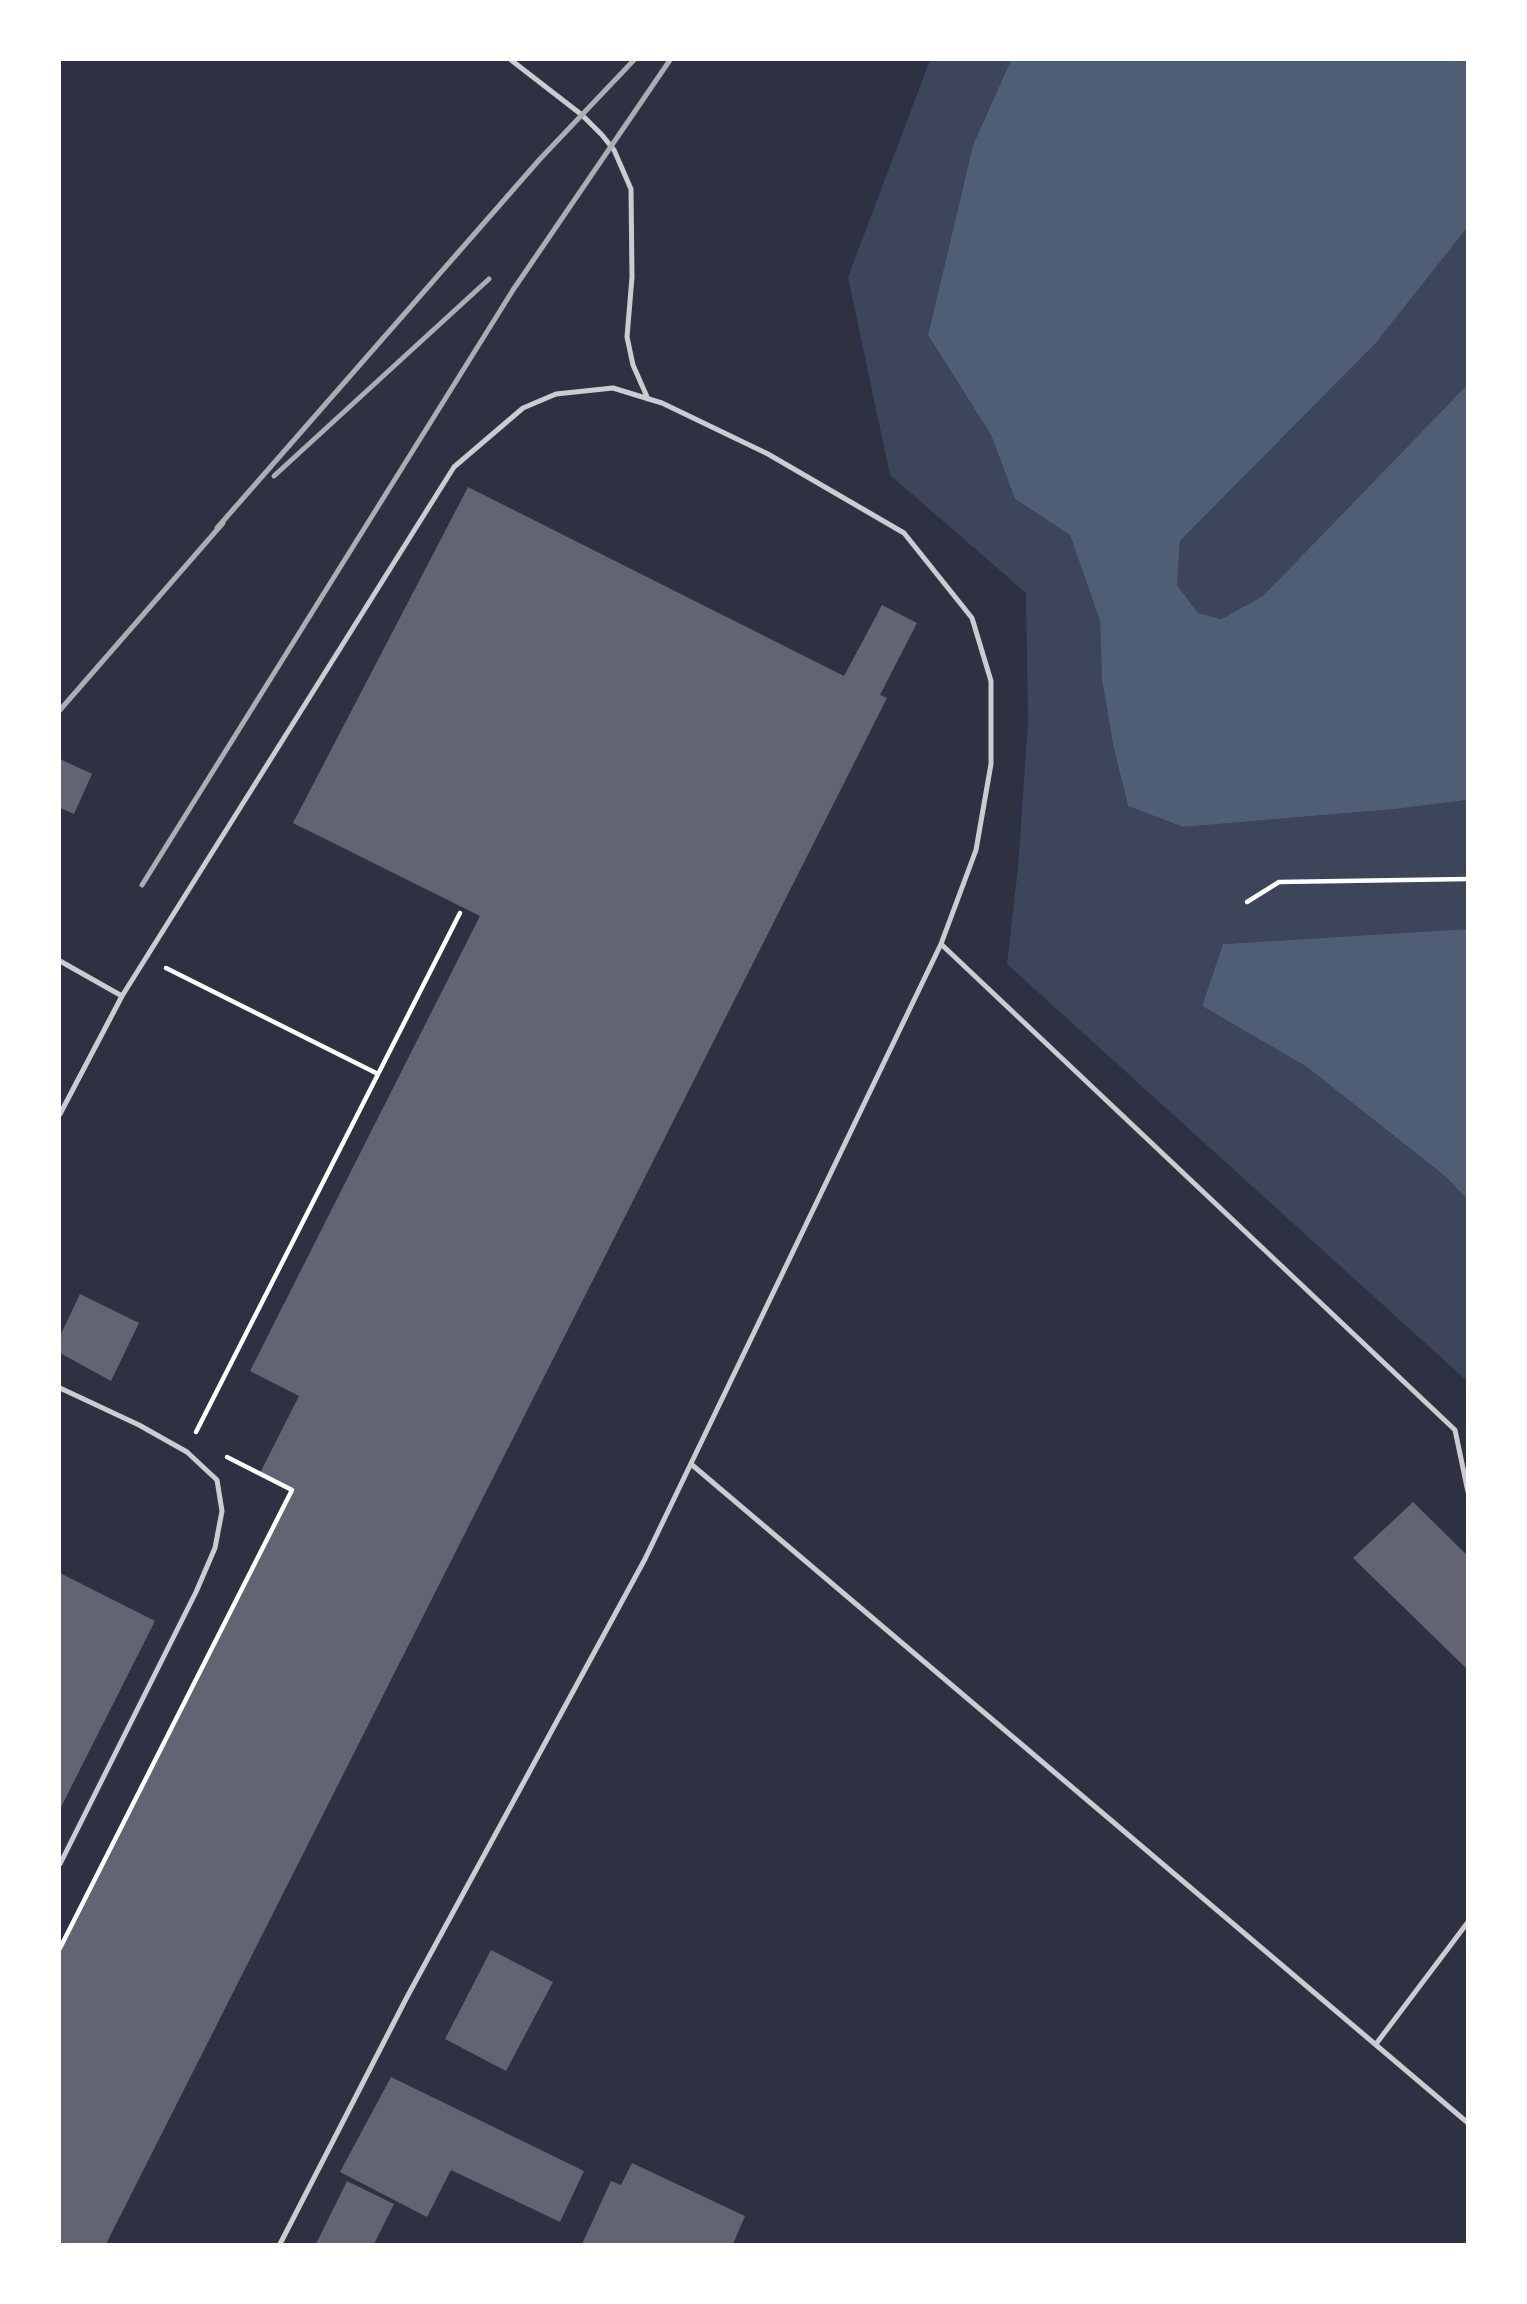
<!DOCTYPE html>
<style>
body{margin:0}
#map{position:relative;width:1527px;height:2304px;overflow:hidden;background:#2d3142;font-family:Inter,sans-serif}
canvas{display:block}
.frame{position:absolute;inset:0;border:61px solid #fff;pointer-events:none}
</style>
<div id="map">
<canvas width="1527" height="2304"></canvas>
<div class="frame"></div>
</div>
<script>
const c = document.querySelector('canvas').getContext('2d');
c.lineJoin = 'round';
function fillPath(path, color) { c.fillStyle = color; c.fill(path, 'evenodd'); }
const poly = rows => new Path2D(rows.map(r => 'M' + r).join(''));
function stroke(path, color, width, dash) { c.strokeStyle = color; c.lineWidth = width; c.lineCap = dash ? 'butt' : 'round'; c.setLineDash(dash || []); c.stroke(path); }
fillPath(poly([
 [930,60,1011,60,973,145,928,335,991,435,1015,499,1070,535,1100,621,1102,680,1113,745,1128,806,1183,827,1396,809,1467,800,1467,929,1223,944,1202,1006,1307,1067,1446,1177,1467,1199,1467,1381,1007,964,1018,868,1028,722,1026,593,890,475,848,277],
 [1467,228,1467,385,1263,596,1221,619,1198,613,1177,585,1180,541,1375,344]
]), '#3c4559');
fillPath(poly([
 [1011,60,1467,60,1467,228,1375,344,1180,541,1177,585,1198,613,1221,619,1263,596,1467,385,1467,800,1396,809,1183,827,1128,806,1113,745,1102,680,1100,621,1070,535,1015,499,991,435,928,335,973,145],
 [1467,929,1467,1199,1446,1177,1307,1067,1202,1006,1223,944]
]), '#4f5d75');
fillPath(poly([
 [468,487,844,676,882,605,917,623,880,695,887,698,106,2244,60,2244,60,1948,292,1490,260,1473,299,1396,250,1371,480,916,293,823],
 [60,759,92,774,74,814,60,808],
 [80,1294,139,1323,111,1381,60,1353,60,1336],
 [1413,1502,1468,1556,1468,1670,1353,1558],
 [60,1573,155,1621,60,1809],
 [491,1950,553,1982,506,2071,445,2039],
 [391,2077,584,2171,560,2222,451,2170,427,2217,340,2172],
 [632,2163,745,2216,733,2244,582,2244,611,2181,621,2185],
 [347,2181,394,2204,374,2244,316,2244]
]), '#626471');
stroke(poly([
 [1247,902,1279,882,1468,879],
 [166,968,378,1074],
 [196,1432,460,913],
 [60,1948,292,1490,227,1457]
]), '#fff', 4.5);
stroke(poly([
 [511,60,582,115,602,135,614,150,631,189,632,277,627,337,633,365,648,399],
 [941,944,1455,1430,1468,1492],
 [60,961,122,996],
 [60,1114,122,996,454,467,523,408,556,394,613,388,662,403,768,454,904,533,972,618,991,681,991,764,976,850,941,944,645,1559,407,1997,280,2244],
 [60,1388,139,1425,187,1452,217,1480,222,1511,215,1548,196,1592,60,1864],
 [691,1464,1468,2123],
 [1376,2044,1468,1922]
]), '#caccd0', 5);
stroke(poly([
 [274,476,489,279],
 [217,528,540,159,634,60],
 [60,710,223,523],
 [142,885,513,290,670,60]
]), '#abadb3', 5);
</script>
